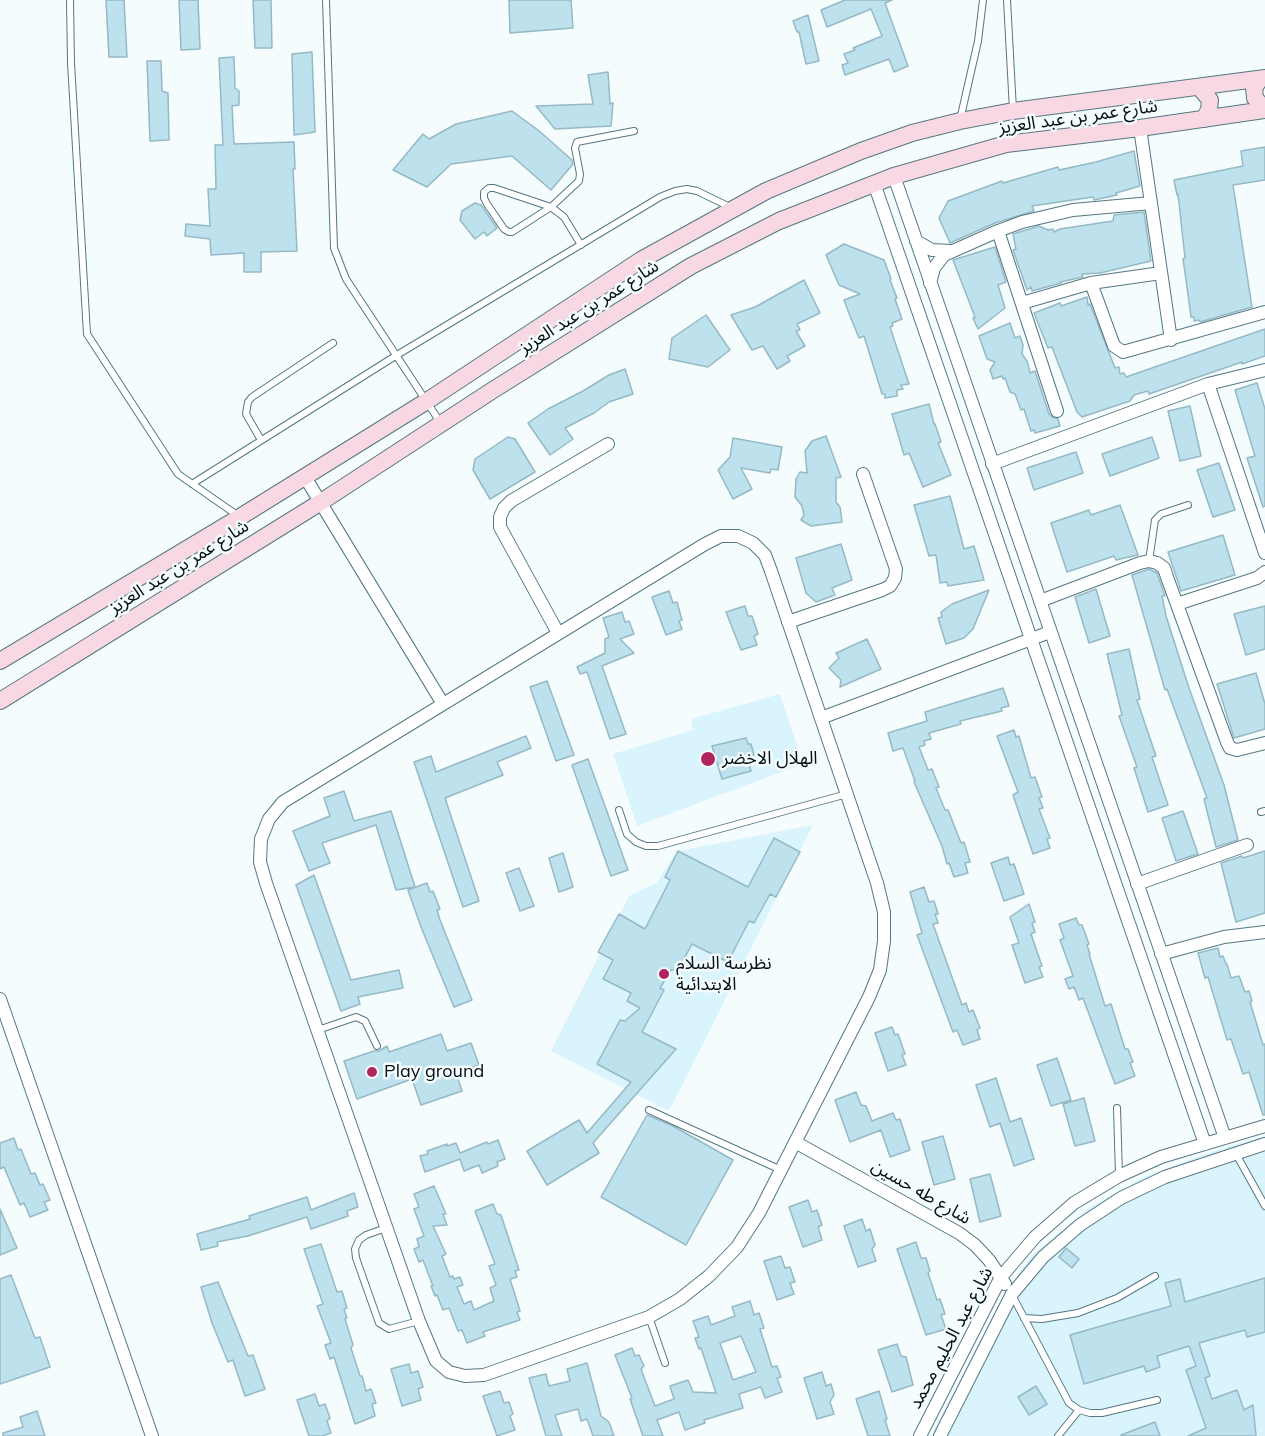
<!DOCTYPE html>
<meta charset="utf-8">
<style>
body{margin:0}
canvas{display:block;background:#f4fcfe}
</style>
<canvas width="1265" height="1436"></canvas>
<script>
const c = document.querySelector('canvas').getContext('2d');
c.lineJoin = 'round';
function fillPath(path, color) { c.fillStyle = color; c.fill(path, 'evenodd'); }
const poly = rows => new Path2D(rows.map(r => 'M' + r).join(''));
function stroke(path, color, width, dash) { c.strokeStyle = color; c.lineWidth = width; c.lineCap = dash ? 'butt' : 'round'; c.setLineDash(dash || []); c.stroke(path); }
function drawText(font, color, halo, rows, align = 'center') {
  c.font = font + ' Mulish,"Noto Sans Arabic",sans-serif'; c.lineWidth = 5; c.setLineDash([]); c.textBaseline = 'middle'; c.strokeStyle = halo; c.fillStyle = color; for (const [text, x, y, turn = 0] of rows) {
    c.save(); c.translate(x, y); c.rotate((+turn || 0) * Math.PI / 180); c.textAlign = isNaN(turn) ? turn : align; if (halo) c.strokeText(text, 0, 0); c.fillText(text, 0, 0); c.restore();
  }
}
fillPath(poly([
 [780,694,803,764,637,826,613,754,693,730,691,719],
 [813,825,669,1111,551,1051,629,896,657,883,670,861,678,851],
 [1265,1136,1265,1436,931,1436,993,1315,1030,1257,1089,1208,1146,1176,1217,1150]
]), '#d9f4fd');
const building = poly([
 [106,0,124,0,127,57,109,57,106,0],
 [179,0,198,0,200,49,181,50,179,0],
 [253,0,271,0,272,48,255,48,253,0],
 [509,0,571,0,573,28,510,33,509,0],
 [845,0,892,0,885,3,908,66,894,72,889,59,845,75,842,65,848,63,844,54,855,50,853,48,882,36,871,9,827,27,821,10,845,0],
 [808,15,819,61,806,64,799,32,797,32,793,21,808,15],
 [312,52,315,132,294,135,292,54,312,52],
 [234,57,235,88,239,91,239,105,232,106,234,144,294,142,295,169,293,169,297,251,261,252,261,272,244,272,244,253,211,255,210,239,185,236,186,224,210,226,208,189,216,189,215,145,223,145,219,58,234,57],
 [147,61,161,61,162,91,168,93,169,140,150,141,147,61],
 [608,72,610,104,613,103,611,126,555,129,536,106,593,104,588,75,608,72],
 [512,111,538,130,572,160,573,164,551,190,512,156,451,164,427,187,393,170,423,134,429,139,456,124,512,111],
 [1265,147,1265,180,1233,185,1252,307,1200,322,1199,320,1194,321,1194,317,1191,317,1188,294,1183,259,1185,258,1178,194,1177,195,1174,180,1243,166,1241,151,1265,147],
 [1134,151,1140,186,1116,193,1117,195,1094,200,1093,197,1032,206,1034,211,995,223,950,243,939,218,948,201,1002,181,1003,183,1058,167,1059,170,1096,162,1134,151],
 [475,203,481,205,497,228,487,236,484,232,475,239,460,220,462,211,475,203],
 [1144,212,1151,261,1100,273,1082,274,1083,277,1060,282,1061,283,1032,291,1031,287,1027,290,1013,250,1016,249,1013,234,1039,226,1048,230,1053,229,1054,232,1060,229,1113,221,1114,215,1144,212],
 [844,244,884,260,891,279,890,280,897,298,895,299,902,319,892,323,893,326,890,327,909,384,901,385,903,389,897,390,897,396,885,398,885,394,882,394,864,336,859,338,850,316,844,300,860,294,839,285,826,255,844,244],
 [995,247,1006,282,998,285,1005,308,978,329,973,318,975,317,953,260,995,247],
 [804,280,820,313,797,324,800,330,796,331,805,346,787,356,790,361,777,369,763,346,752,350,731,315,755,307,804,280],
 [1087,297,1088,305,1090,304,1115,368,1119,367,1120,374,1124,373,1126,377,1265,329,1265,356,1242,364,1242,362,1149,394,1148,391,1134,395,1130,401,1082,417,1077,412,1052,347,1048,348,1034,313,1060,303,1061,306,1087,297],
 [706,315,730,350,708,367,669,359,672,338,706,315],
 [1010,323,1015,338,1020,336,1023,345,1022,354,1027,361,1030,373,1035,371,1049,414,1052,417,1058,419,1060,426,1035,433,1034,430,1031,431,1024,409,1021,410,1015,394,1010,392,1005,378,1003,379,1002,376,993,379,990,370,995,362,987,359,979,336,1010,323],
 [625,369,633,394,609,402,594,413,565,428,573,439,550,455,528,423,548,409,583,391,609,375,625,369],
 [1257,383,1265,409,1265,506,1263,507,1247,458,1255,456,1235,390,1257,383],
 [929,404,934,424,935,424,941,442,938,443,951,475,923,487,909,453,904,455,892,414,929,404],
 [1190,406,1201,456,1180,461,1168,411,1190,406],
 [826,436,841,477,836,478,836,502,840,507,842,522,811,526,801,520,804,515,802,506,795,497,796,479,800,472,807,473,805,451,812,441,826,436],
 [508,437,515,439,535,472,490,499,473,470,475,459,508,437],
 [1152,437,1159,458,1110,476,1102,454,1152,437],
 [733,438,782,447,778,470,771,469,770,473,741,468,752,489,733,499,718,470,730,457,733,438],
 [1076,452,1083,473,1034,490,1027,468,1076,452],
 [1219,463,1235,510,1213,517,1197,470,1219,463],
 [950,496,964,549,974,546,984,580,948,586,947,582,940,583,936,555,929,556,914,505,950,496],
 [1120,505,1138,555,1116,560,1114,556,1067,572,1051,523,1089,510,1091,515,1120,505],
 [1223,535,1235,575,1181,591,1168,552,1223,535],
 [841,544,852,580,832,588,835,595,816,602,806,593,796,558,841,544],
 [1149,569,1157,573,1165,596,1162,596,1166,616,1189,688,1224,785,1238,840,1216,847,1204,799,1207,798,1167,689,1165,690,1132,575,1149,569],
 [1096,589,1110,636,1089,643,1075,597,1096,589],
 [989,590,973,629,964,638,946,644,938,618,942,617,941,612,952,604,989,590],
 [669,591,673,603,677,602,682,620,679,621,682,629,666,635,652,597,669,591],
 [745,606,748,616,752,616,758,634,754,636,757,645,741,650,726,612,745,606],
 [1265,606,1265,649,1246,655,1234,614,1265,606],
 [622,612,625,622,629,621,634,634,620,639,634,653,602,666,626,734,610,739,587,672,580,674,577,667,605,653,605,639,609,637,603,618,622,612],
 [867,639,881,669,840,687,841,680,829,668,839,658,836,653,867,639],
 [1129,649,1140,699,1137,700,1156,756,1152,757,1168,805,1148,812,1134,768,1137,767,1119,716,1122,715,1107,654,1129,649],
 [1256,673,1265,704,1265,729,1234,738,1217,684,1256,673],
 [547,681,574,755,556,761,530,687,547,681],
 [1003,688,1009,706,1001,708,1002,711,960,721,961,724,929,733,931,739,924,741,925,745,919,747,928,770,932,769,939,787,936,788,945,810,948,810,961,843,964,842,970,862,965,863,968,873,954,877,949,863,947,864,942,846,914,782,915,781,903,748,893,751,888,733,927,721,925,712,1003,688],
 [1014,730,1016,737,1019,736,1031,778,1035,777,1042,797,1039,798,1043,808,1039,809,1050,838,1047,839,1050,848,1033,854,1013,795,1018,792,997,736,1014,730],
 [526,736,531,748,497,762,503,775,445,798,479,901,463,907,414,762,431,756,436,772,526,736],
 [746,738,748,744,751,744,754,755,747,757,751,771,722,779,712,746,746,738],
 [588,759,628,870,611,876,572,765,588,759],
 [344,791,354,821,391,811,415,887,396,890,376,825,322,843,330,863,309,871,293,831,330,816,324,798,344,791],
 [1183,811,1198,854,1176,861,1162,818,1183,811],
 [774,838,800,852,776,897,770,894,754,923,749,921,728,962,692,944,678,970,671,970,660,988,664,990,642,1032,676,1049,593,1143,599,1153,547,1185,527,1151,579,1120,587,1133,631,1082,597,1064,620,1020,625,1021,640,1008,627,1001,631,993,603,979,613,960,598,952,619,914,645,929,670,880,665,877,678,851,748,887,774,838],
 [1265,851,1265,913,1236,922,1221,863,1242,856,1243,858,1265,851],
 [563,853,573,887,559,892,549,858,563,853],
 [1008,857,1010,865,1014,864,1024,894,1004,901,991,863,1008,857],
 [519,868,534,906,520,911,506,873,519,868],
 [314,875,351,980,399,970,403,988,358,997,360,1004,341,1011,296,885,314,875],
 [427,883,430,892,433,891,440,909,437,910,440,920,472,1000,454,1007,421,927,408,890,427,883],
 [924,887,929,902,934,901,938,914,935,914,938,923,933,924,962,1005,966,1003,969,1012,973,1010,980,1028,977,1030,980,1039,963,1045,957,1030,953,1032,917,935,922,933,910,892,924,887],
 [1029,904,1035,922,1032,923,1035,932,1031,934,1042,966,1039,967,1043,977,1025,983,1012,945,1019,943,1010,917,1029,904],
 [1076,918,1079,925,1082,925,1089,944,1087,945,1090,954,1089,954,1105,1006,1111,1004,1125,1049,1128,1049,1133,1062,1130,1063,1135,1076,1115,1084,1083,998,1079,1000,1074,987,1069,989,1065,979,1073,976,1060,940,1064,938,1059,924,1076,918],
 [1218,948,1220,957,1223,956,1226,964,1227,964,1231,978,1239,976,1245,992,1249,991,1252,1001,1250,1002,1263,1045,1265,1044,1265,1115,1263,1115,1249,1072,1243,1074,1231,1039,1227,1040,1208,977,1205,978,1198,953,1218,948],
 [892,1027,895,1035,898,1034,905,1054,902,1055,906,1065,888,1071,875,1033,892,1027],
 [441,1034,447,1051,471,1043,479,1065,456,1073,462,1091,421,1105,412,1079,357,1099,344,1061,374,1051,379,1051,387,1046,389,1052,441,1034],
 [1057,1058,1071,1100,1051,1106,1037,1065,1057,1058],
 [996,1078,1010,1122,1021,1118,1034,1159,1014,1166,1000,1123,990,1127,976,1085,996,1078],
 [856,1092,861,1105,866,1106,872,1121,893,1113,896,1120,900,1119,910,1150,890,1157,881,1130,850,1142,835,1100,856,1092],
 [1084,1098,1095,1141,1075,1146,1063,1104,1084,1098],
 [647,1115,673,1126,733,1160,686,1245,601,1197,647,1115],
 [943,1136,955,1179,934,1185,922,1142,943,1136],
 [14,1138,18,1150,21,1149,31,1174,35,1173,40,1185,43,1184,50,1200,44,1202,48,1210,30,1217,24,1203,20,1205,4,1167,0,1169,0,1143,14,1138],
 [498,1140,505,1159,497,1162,498,1166,482,1173,479,1165,464,1171,460,1159,425,1172,420,1156,428,1154,427,1151,447,1144,447,1146,456,1143,460,1153,487,1142,488,1144,498,1140],
 [990,1174,1001,1216,980,1222,970,1179,990,1174],
 [434,1186,446,1214,443,1214,447,1225,433,1226,446,1254,442,1256,450,1277,453,1276,454,1279,460,1277,463,1285,457,1287,464,1304,471,1301,474,1310,494,1301,490,1288,496,1285,489,1266,495,1264,475,1211,493,1204,497,1214,501,1215,519,1270,515,1271,517,1277,510,1279,520,1311,517,1312,520,1320,483,1332,485,1336,467,1343,462,1330,458,1331,449,1308,443,1310,437,1295,435,1296,431,1286,433,1286,423,1260,419,1262,414,1249,419,1247,417,1239,424,1236,414,1209,419,1207,414,1194,434,1186],
 [354,1193,358,1207,347,1211,348,1216,311,1229,307,1217,248,1236,217,1242,218,1246,201,1250,197,1234,250,1219,249,1216,307,1197,311,1210,354,1193],
 [808,1200,812,1212,817,1210,822,1225,818,1227,822,1240,803,1247,789,1207,808,1200],
 [0,1209,17,1248,0,1255,0,1209],
 [862,1219,866,1231,870,1229,875,1245,872,1249,876,1261,858,1267,844,1226,862,1219],
 [916,1242,921,1258,926,1258,930,1271,928,1273,937,1300,940,1299,945,1314,941,1315,946,1329,926,1335,897,1249,916,1242],
 [321,1244,337,1292,342,1291,347,1308,344,1309,347,1318,345,1319,353,1345,351,1348,360,1376,362,1376,366,1391,371,1389,376,1403,372,1404,375,1416,355,1424,334,1357,330,1359,325,1345,331,1343,317,1306,323,1304,304,1249,321,1244],
 [1066,1248,1079,1259,1072,1268,1059,1257,1066,1248],
 [781,1256,785,1268,790,1267,795,1282,790,1283,794,1294,777,1300,764,1261,781,1256],
 [11,1275,35,1338,40,1337,50,1367,0,1384,0,1279,11,1275],
 [1265,1278,1265,1332,1247,1337,1245,1330,1199,1343,1210,1376,1205,1378,1212,1399,1237,1390,1244,1410,1253,1405,1256,1436,1188,1436,1206,1428,1186,1370,1196,1366,1189,1346,1157,1356,1160,1367,1146,1372,1144,1366,1084,1384,1070,1335,1171,1306,1165,1283,1180,1279,1185,1302,1265,1278],
 [218,1282,248,1356,253,1355,265,1389,245,1396,233,1360,228,1362,212,1323,201,1287,218,1282],
 [750,1301,754,1315,759,1313,764,1328,760,1329,772,1367,777,1366,781,1377,777,1378,782,1392,765,1398,761,1387,739,1394,743,1408,704,1420,705,1423,685,1430,679,1412,657,1420,663,1436,643,1436,630,1399,632,1398,615,1355,632,1348,635,1356,639,1355,644,1366,641,1369,655,1406,674,1399,670,1386,688,1380,693,1392,716,1393,701,1348,699,1349,695,1338,699,1337,693,1321,708,1316,711,1325,735,1316,732,1307,750,1301],
 [741,1336,756,1372,733,1380,720,1343,741,1336],
 [897,1344,901,1356,906,1357,913,1385,892,1392,878,1350,897,1344],
 [587,1363,601,1416,609,1422,614,1436,593,1436,587,1419,581,1421,578,1409,555,1415,562,1436,546,1436,529,1378,546,1374,549,1386,570,1381,567,1369,587,1363],
 [409,1364,411,1373,418,1371,423,1387,418,1389,421,1400,402,1406,391,1369,409,1364],
 [822,1372,826,1386,831,1384,834,1395,830,1402,834,1414,817,1419,804,1378,822,1372],
 [1036,1386,1047,1404,1029,1415,1018,1397,1036,1386],
 [500,1391,504,1403,509,1402,513,1414,510,1416,515,1430,497,1436,483,1396,500,1391],
 [879,1391,887,1419,885,1420,890,1436,868,1436,856,1399,879,1391],
 [315,1394,319,1406,325,1404,330,1418,327,1421,331,1433,322,1436,309,1436,297,1400,315,1394],
 [37,1411,45,1436,3,1436,3,1433,23,1427,20,1417,37,1411],
 [1155,1422,1160,1436,1121,1436,1121,1435,1155,1422]
]);
fillPath(building, '#bde2ee');
stroke(building, '#95b9c5', 1.5);
const lane = poly([
 [70,0,71,63,87,334,178,474,237,515],
 [326,0,334,248,346,279,440,422],
 [1007,0,1013,110],
 [960,120,978,41,983,0],
 [581,245,564,217,551,207,494,188,489,188,484,192,484,198,487,204,504,229,509,232,512,232,551,207,579,181,580,174,575,148,577,142,634,131],
 [261,440,246,414,248,402,252,397,333,343],
 [192,484,397,355,660,197,675,191,687,189,697,191,732,208],
 [1149,561,1155,520,1161,514,1188,505],
 [619,810,627,834,636,842,646,846,658,846,847,794],
 [1261,812,1265,811],
 [318,1030,356,1017,365,1021,377,1046],
 [1117,1108,1119,1176],
 [649,1110,781,1170],
 [1236,1154,1265,1206],
 [386,1228,366,1235,359,1240,355,1249,356,1258,379,1323,389,1329,419,1321],
 [1012,1295,1069,1403,1079,1410,1090,1413,1102,1413,1157,1400],
 [649,1317,665,1363],
 [1024,1318,1042,1319,1078,1313,1117,1298,1155,1276],
 [1058,1436,1079,1410]
]);
const street = poly([
 [1140,128,1171,340],
 [894,176,1225,1138],
 [874,183,1205,1144],
 [998,231,1057,411],
 [916,241,932,250,951,251],
 [930,283,934,268,944,255,998,231,1022,222,1073,210,1151,203],
 [1091,283,1114,346,1123,352,1265,312],
 [1022,303,1091,283,1161,273],
 [1208,384,1265,553],
 [992,464,1208,384,1265,370],
 [305,477,443,704],
 [721,536,738,536,753,543,765,555,771,571,877,883,884,912,884,941,880,970,869,997,759,1213,737,1247,709,1276,680,1299,649,1317,629,1324,484,1375,465,1376,449,1372,436,1361,419,1321,266,883,260,862,261,839,269,819,283,802,705,544,721,536],
 [1040,601,1140,563,1149,561,1157,563,1164,568,1167,577,1227,742,1230,748,1237,750,1265,743],
 [1177,604,1257,578,1265,572],
 [788,622,882,590,890,586,895,578,896,569,863,474],
 [558,633,500,527,500,517,504,508,511,501,608,444],
 [821,718,1050,632],
 [1137,884,1247,845],
 [1161,954,1224,937,1265,932],
 [0,999,152,1436],
 [795,1142,959,1233,975,1245,989,1260,1005,1284],
 [920,1436,1001,1277,1035,1237,1074,1203,1119,1176,1161,1157,1265,1126],
 [940,1436,1012,1294,1043,1257,1080,1225,1121,1198,1165,1177,1265,1144]
]);
const secondary = poly([
 [1260,79,1254,88,1255,98,1265,110],
 [1200,88,1210,100,1209,110,1204,119],
 [0,661,240,517,427,401,641,260,766,191,861,151,912,133,960,121,1013,111,1265,78],
 [0,701,321,502,493,390,691,266,779,221,894,176,1006,144,1140,128,1265,110]
]);
stroke(lane, '#557782', 8);
stroke(street, '#557782', 14);
stroke(secondary, '#557782', 18);
stroke(lane, '#fff', 6);
stroke(street, '#fff', 12);
stroke(secondary, '#f8d8e2', 16);
for (const [x, y, r, color] of [
 [708,759,8,"#b1245e"],
 [664,974,6,"#b1245e"],
 [372,1072,6,"#b1245e"]
]) { const dot = new Path2D(); dot.arc(x, y, r, 0, 2 * Math.PI); c.fillStyle = color; c.fill(dot); stroke(dot, '#f4fcfe', 2); }
drawText('18px', '#041014', '#f4fcfe', [
 ["شارع عمر بن عبد العزيز",1078,117,-8],
 ["شارع عمر بن عبد العزيز",589,307,-32],
 ["شارع عمر بن عبد العزيز",179,567,-32],
 ["شارع طه حسين",921,1192,30],
 ["شارع عبد الحليم محمد",951,1338,-62]
]);
drawText('18px', '#041014', '#f4fcfe', [
 ["الهلال الاخضر",722,759],
 ["نظرسة السلام",676,964],
 ["الابتدائية",676,985],
 ["Play ground",384,1072]
], 'left');
</script>
